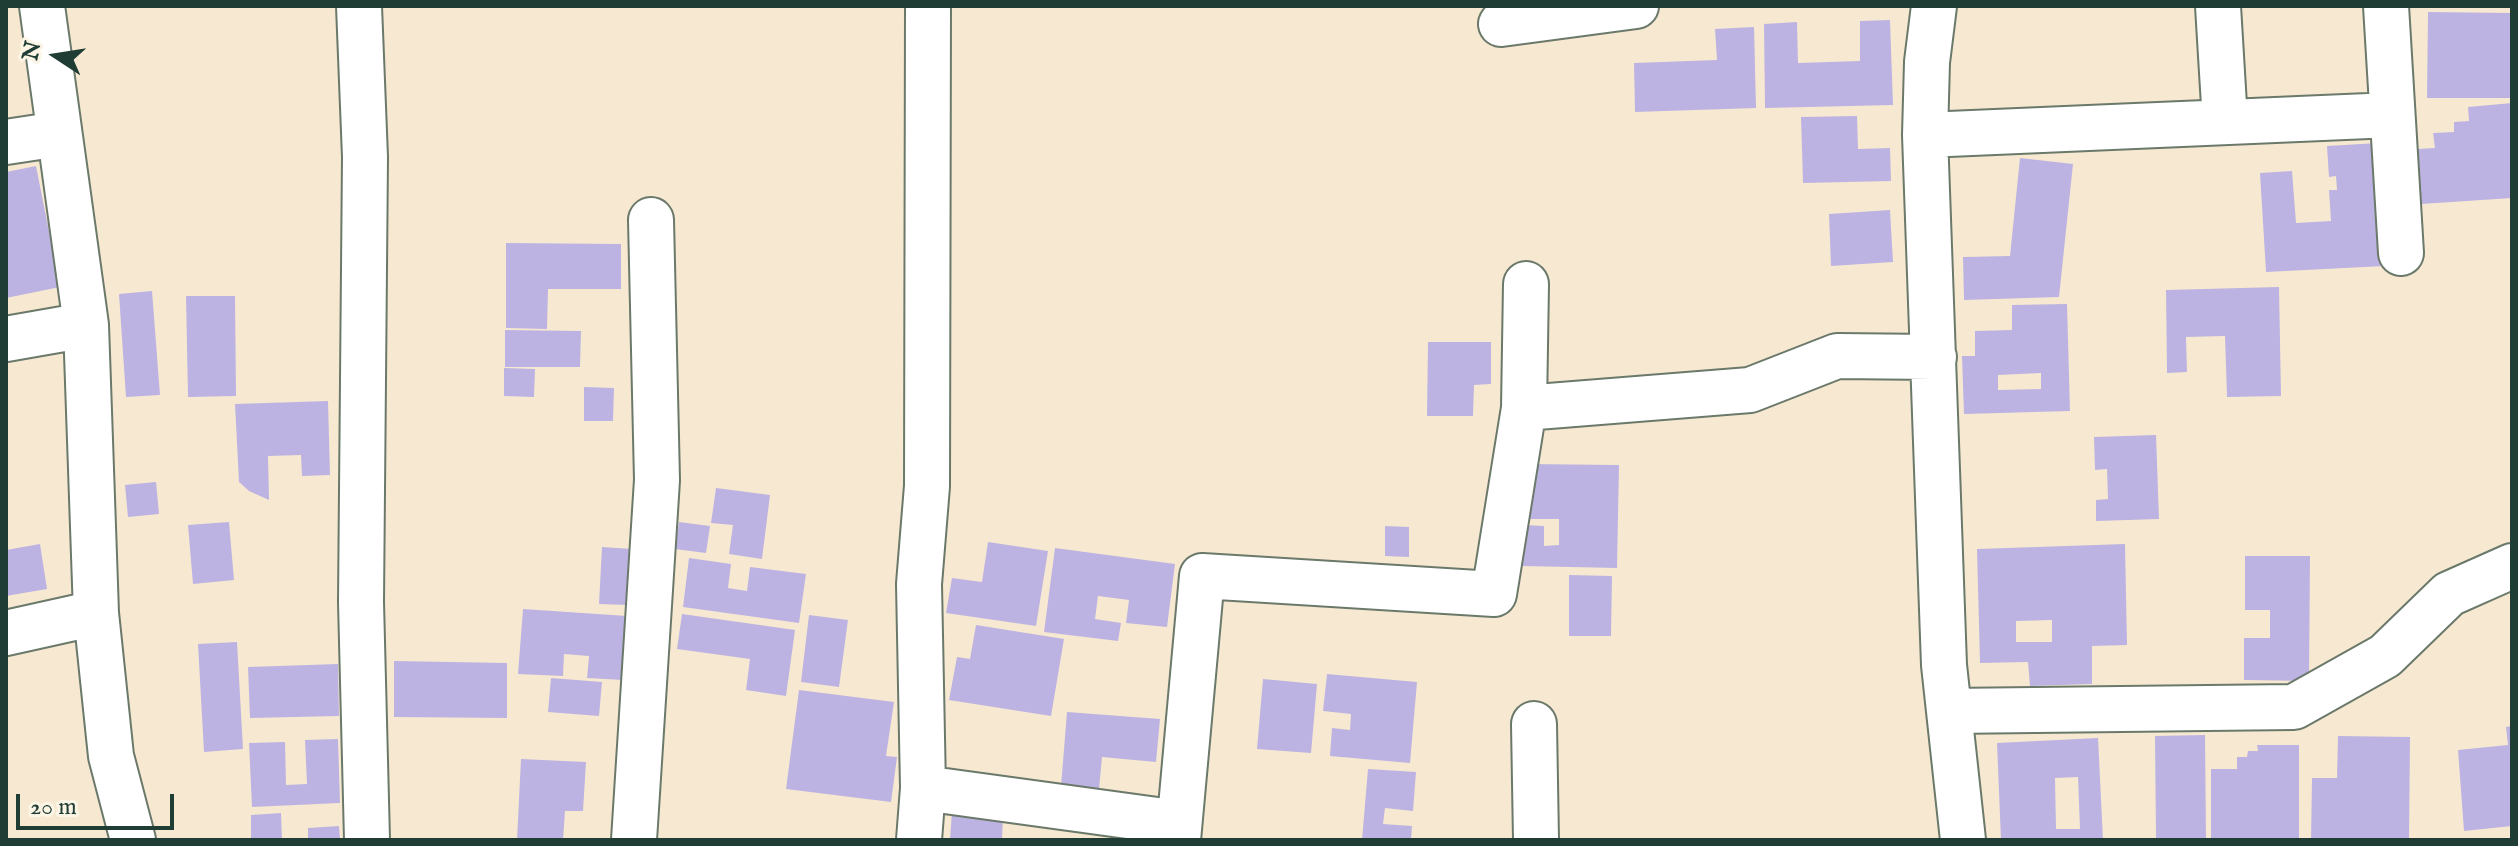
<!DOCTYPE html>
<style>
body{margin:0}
#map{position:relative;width:2518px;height:846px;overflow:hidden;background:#f7e9d1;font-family:"IM FELL English",serif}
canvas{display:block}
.frame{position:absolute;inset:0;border:8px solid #1f3d34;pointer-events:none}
.north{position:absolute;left:16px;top:16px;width:80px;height:80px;-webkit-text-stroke:6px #fcf5e5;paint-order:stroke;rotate:282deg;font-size:22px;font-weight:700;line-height:32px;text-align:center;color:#1f3d34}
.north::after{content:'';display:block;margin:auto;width:28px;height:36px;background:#1f3d34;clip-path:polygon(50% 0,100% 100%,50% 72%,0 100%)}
.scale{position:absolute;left:16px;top:794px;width:158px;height:36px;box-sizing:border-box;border:4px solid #1f3d34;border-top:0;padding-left:10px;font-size:24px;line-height:28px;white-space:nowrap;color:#1f3d34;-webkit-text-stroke:6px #fcf5e5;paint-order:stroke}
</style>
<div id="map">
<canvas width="2518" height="846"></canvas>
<div class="frame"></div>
<div class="north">N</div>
<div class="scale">20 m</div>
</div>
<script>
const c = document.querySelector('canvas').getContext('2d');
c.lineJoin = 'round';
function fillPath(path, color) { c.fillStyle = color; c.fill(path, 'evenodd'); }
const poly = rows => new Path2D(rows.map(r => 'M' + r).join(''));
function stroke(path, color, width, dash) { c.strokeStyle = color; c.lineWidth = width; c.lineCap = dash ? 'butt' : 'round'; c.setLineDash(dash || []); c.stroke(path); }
fillPath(poly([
 [2428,12,2512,13,2512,98,2427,98],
 [1890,20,1893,105,1765,108,1764,24,1797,22,1798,63,1860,61,1860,21],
 [1754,27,1756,108,1635,112,1634,63,1717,60,1715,29],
 [2512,103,2512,198,2421,204,2418,149,2435,148,2433,133,2454,132,2454,122,2469,121,2468,107],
 [1857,116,1858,149,1890,148,1891,181,1803,183,1801,117],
 [2378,143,2384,266,2266,272,2260,173,2292,171,2296,223,2331,221,2329,190,2337,190,2336,176,2329,177,2327,146],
 [2020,158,2073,164,2059,297,1964,300,1963,257,2010,256],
 [36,166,60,287,6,298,6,172],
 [1890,210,1893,262,1831,266,1829,214],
 [506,243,621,244,621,289,548,289,547,329,506,328],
 [2279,287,2281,396,2227,397,2225,336,2186,337,2187,372,2167,373,2166,290],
 [152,291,160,395,126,397,119,294],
 [186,296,235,296,236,396,188,397],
 [2067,304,2070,411,1964,414,1962,356,1975,356,1975,331,2012,330,2012,305],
 [2041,373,2041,389,1998,390,1998,375],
 [505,330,581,331,580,367,505,367],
 [1428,342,1491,342,1491,384,1474,385,1473,416,1427,416],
 [504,368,535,369,534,397,504,396],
 [584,387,614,388,613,421,584,421],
 [328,401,330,475,302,476,301,455,268,456,269,500,249,491,239,482,235,404],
 [2156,435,2159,519,2096,521,2096,500,2108,499,2107,469,2095,470,2094,437],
 [1524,464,1619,465,1617,568,1522,566,1522,525,1544,526,1544,546,1559,545,1559,519,1523,519],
 [156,482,159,514,128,517,125,485],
 [716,488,770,495,762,559,729,554,733,525,711,523],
 [229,522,234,580,193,584,188,525],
 [679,522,710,526,706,553,675,549],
 [1385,526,1409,527,1409,557,1385,556],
 [988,542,1048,551,1036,626,946,613,952,578,982,582],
 [40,544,47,589,6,596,6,550],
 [2125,544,2127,645,2092,646,2092,684,2030,686,2028,662,1980,663,1977,549],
 [2052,620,2052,642,2016,642,2016,621],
 [602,547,632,549,628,605,599,604],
 [1055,548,1175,564,1167,627,1126,623,1129,600,1098,596,1095,619,1121,623,1118,641,1044,632],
 [2245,556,2310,556,2309,681,2244,680,2244,638,2270,638,2270,610,2245,610],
 [689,558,731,564,728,588,747,591,750,567,806,574,799,623,683,607],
 [1569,575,1612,576,1611,636,1569,636],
 [523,609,627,616,623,680,587,678,589,656,564,654,563,676,518,674],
 [682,614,795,630,786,696,746,690,750,659,677,649],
 [809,615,848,620,839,687,801,682],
 [976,625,1064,639,1051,716,949,700,957,657,970,659],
 [237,642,243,749,204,752,198,644],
 [394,661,507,663,507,718,394,717],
 [338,664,339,716,250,718,248,667],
 [1327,674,1417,682,1410,763,1330,756,1332,728,1350,730,1351,714,1323,711],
 [551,678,602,682,599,716,548,712],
 [1263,679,1317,684,1311,753,1257,749],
 [799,690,894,702,886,756,897,757,891,802,786,789],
 [1067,712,1160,719,1156,762,1102,757,1099,789,1061,786],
 [2512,726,2512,826,2464,831,2458,750,2508,745,2506,727],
 [2205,735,2206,840,2156,840,2155,736],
 [2338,736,2410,737,2409,840,2311,840,2312,778,2337,778],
 [2098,738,2103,840,2001,840,1997,743],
 [2078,777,2080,829,2056,829,2055,778],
 [338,739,340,803,252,807,249,743,285,742,286,785,307,784,305,740],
 [2257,745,2299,745,2299,840,2211,840,2211,769,2237,769,2237,757,2247,757,2248,751,2258,751],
 [521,759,586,762,583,811,565,811,563,840,517,840],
 [1368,769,1416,772,1413,811,1385,808,1383,824,1412,826,1411,840,1362,840],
 [952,811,1003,815,1002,840,950,840],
 [281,813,282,840,251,840,251,815],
 [339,826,340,840,308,840,308,828]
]), '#bdb3e2');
const street = poly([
 [42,6,86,325,96,613,111,756,133,840],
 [359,6,365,157,361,602,367,840],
 [1934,6,1927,62,1925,135,1944,665,1963,840],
 [2218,6,2225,122],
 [2386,6,2401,253],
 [1501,24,1636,6],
 [1925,135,2392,115],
 [6,142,59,134],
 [6,339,86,325],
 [1524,408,1750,390,1837,356,1934,357],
 [6,633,96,613],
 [1949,711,2294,707,2385,656,2449,594,2512,566],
 [1534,724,1536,840],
 [923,788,1179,823],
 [634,840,657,480,651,220],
 [919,840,923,788,919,584,927,486,928,6],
 [1178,840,1202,576,1494,594,1524,408,1526,284]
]);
stroke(street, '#6b796b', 48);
stroke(street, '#fff', 44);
</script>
